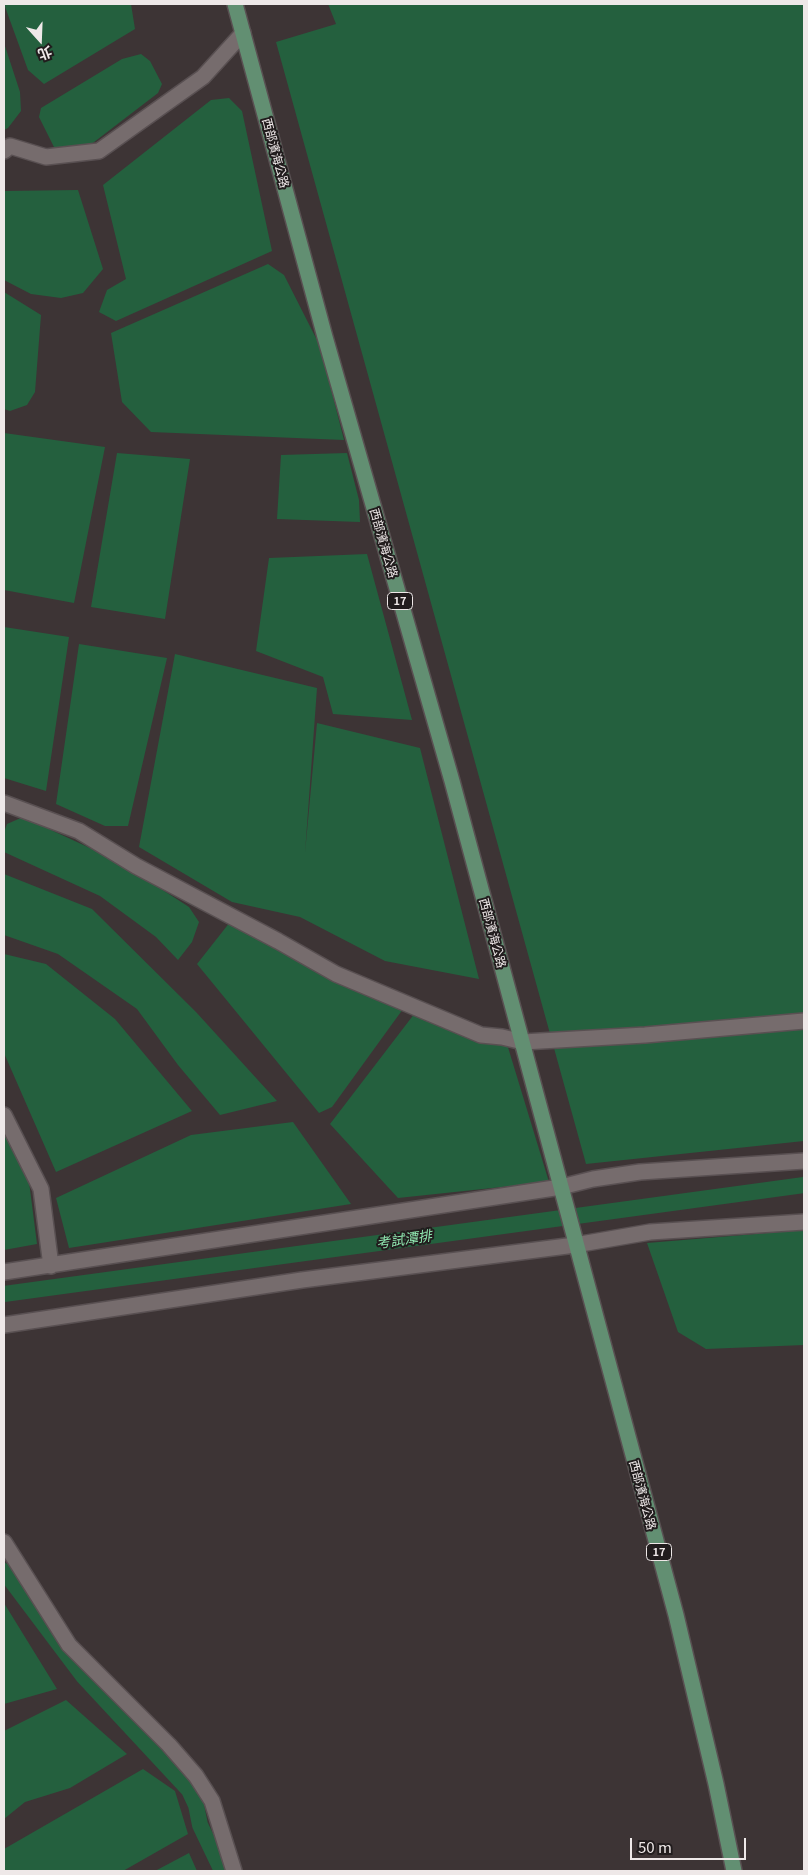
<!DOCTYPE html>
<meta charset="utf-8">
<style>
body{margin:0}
#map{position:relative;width:808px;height:1875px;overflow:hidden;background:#3d3435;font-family:Georgia,"Noto Sans TC",serif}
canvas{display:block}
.frame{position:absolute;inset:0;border:5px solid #eee8e8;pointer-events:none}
.north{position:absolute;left:15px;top:15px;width:50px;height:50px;-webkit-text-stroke:4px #211c1d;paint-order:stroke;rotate:160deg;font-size:14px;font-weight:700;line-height:20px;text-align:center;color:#eee8e8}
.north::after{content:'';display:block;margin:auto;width:18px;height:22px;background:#eee8e8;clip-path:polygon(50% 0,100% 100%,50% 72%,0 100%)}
.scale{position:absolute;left:630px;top:1838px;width:116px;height:22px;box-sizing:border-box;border:2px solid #eee8e8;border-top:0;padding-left:6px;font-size:15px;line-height:18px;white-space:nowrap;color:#eee8e8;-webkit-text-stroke:4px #211c1d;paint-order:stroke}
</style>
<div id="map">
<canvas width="808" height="1875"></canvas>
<div class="frame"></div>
<div class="north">北</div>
<div class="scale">50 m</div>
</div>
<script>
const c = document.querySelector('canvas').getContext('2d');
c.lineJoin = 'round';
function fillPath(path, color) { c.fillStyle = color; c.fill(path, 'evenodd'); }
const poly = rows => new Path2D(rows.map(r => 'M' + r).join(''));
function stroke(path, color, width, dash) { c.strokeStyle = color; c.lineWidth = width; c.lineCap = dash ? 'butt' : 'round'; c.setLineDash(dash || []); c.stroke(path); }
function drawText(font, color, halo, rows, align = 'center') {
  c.font = font + ' Georgia,"Noto Sans TC",serif'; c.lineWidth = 4; c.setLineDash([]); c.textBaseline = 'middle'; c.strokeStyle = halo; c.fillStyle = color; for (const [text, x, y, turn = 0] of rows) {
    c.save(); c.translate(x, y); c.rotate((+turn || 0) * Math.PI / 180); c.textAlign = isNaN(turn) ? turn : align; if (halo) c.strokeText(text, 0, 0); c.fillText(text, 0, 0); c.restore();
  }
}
fillPath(poly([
 [4,4,131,4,135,29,44,84,28,70],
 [328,4,804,4,804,1141,586,1164,276,42,336,24],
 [4,43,20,92,21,111,8,128,4,130],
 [141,54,150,61,162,84,158,93,85,149,55,149,39,117,41,108,122,59],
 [229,98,242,111,272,251,116,321,99,312,107,290,126,279,103,185,211,100],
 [78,190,103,269,83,293,61,298,31,294,4,280,4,191],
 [268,264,284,275,320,346,344,440,151,432,122,402,111,333],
 [4,292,41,315,35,392,27,405,10,411,4,409],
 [4,433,105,447,74,603,4,590],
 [117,453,190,459,165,619,91,607],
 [347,453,359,500,360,522,277,519,281,455],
 [367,554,412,720,333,714,323,677,256,651,269,558],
 [4,627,69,637,46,791,4,778],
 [79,644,167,658,128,826,105,826,56,804],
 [175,654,317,688,305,853,317,723,420,748,479,979,385,961,300,917,232,902,139,847],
 [23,817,118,861,189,907,199,922,192,942,178,960,156,937,100,896,4,852,4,832,7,824],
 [4,874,92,909,196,1012,277,1101,220,1115,178,1065,137,1009,58,954,4,935],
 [234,917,403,1009,332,1107,319,1113,197,964],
 [4,954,46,964,115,1019,192,1111,56,1172,4,1053],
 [418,1009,507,1044,549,1182,398,1198,330,1124],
 [293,1122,351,1204,69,1248,56,1198,191,1135],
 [4,1126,27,1166,37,1244,4,1250],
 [804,1230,804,1345,706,1349,678,1332,647,1243],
 [4,1603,57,1689,4,1704],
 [66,1700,127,1754,70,1788,25,1802,4,1819,4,1731],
 [143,1769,175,1791,188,1834,123,1871,4,1871,4,1849],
 [189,1853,197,1871,155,1871]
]), '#24603e');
stroke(poly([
 [4,1294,804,1185],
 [4,1571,83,1676,189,1790,196,1805,200,1825,222,1871]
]), '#24603e', 16);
const minor = poly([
 [4,151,10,146,46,157,99,151,203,77,243,33],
 [4,803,79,831,136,866,278,941,336,974,481,1035,502,1037,523,1042,645,1035,804,1021],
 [4,1115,41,1189,51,1266],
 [4,1272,561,1187,593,1179,640,1172,804,1161],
 [4,1325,302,1280,575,1245,650,1232,804,1222],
 [4,1542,69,1645,169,1745,196,1776,212,1801,234,1871]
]);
const major = poly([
 [235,4,325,337,452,781,676,1615,716,1784,734,1871]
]);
stroke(minor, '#595052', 18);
stroke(major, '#595052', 18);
stroke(minor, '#766c6d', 15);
stroke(major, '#628f72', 15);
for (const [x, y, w] of [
 [400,601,25],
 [659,1552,25]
]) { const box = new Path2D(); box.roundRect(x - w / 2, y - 8.5, w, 17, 4); c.fillStyle = '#211c1d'; c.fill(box); stroke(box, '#eee8e8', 1); }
drawText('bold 11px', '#eee8e8', null, [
 ["17",400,601],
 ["17",659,1552]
]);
drawText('12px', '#eee8e8', '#211c1d', [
 ["西部濱海公路",276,153,75],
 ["西部濱海公路",384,543,74],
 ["西部濱海公路",493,933,75],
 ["西部濱海公路",643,1495,75]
]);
drawText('italic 14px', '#8fe6af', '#211c1d', [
 ["考試潭排",404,1239,-8]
]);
</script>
